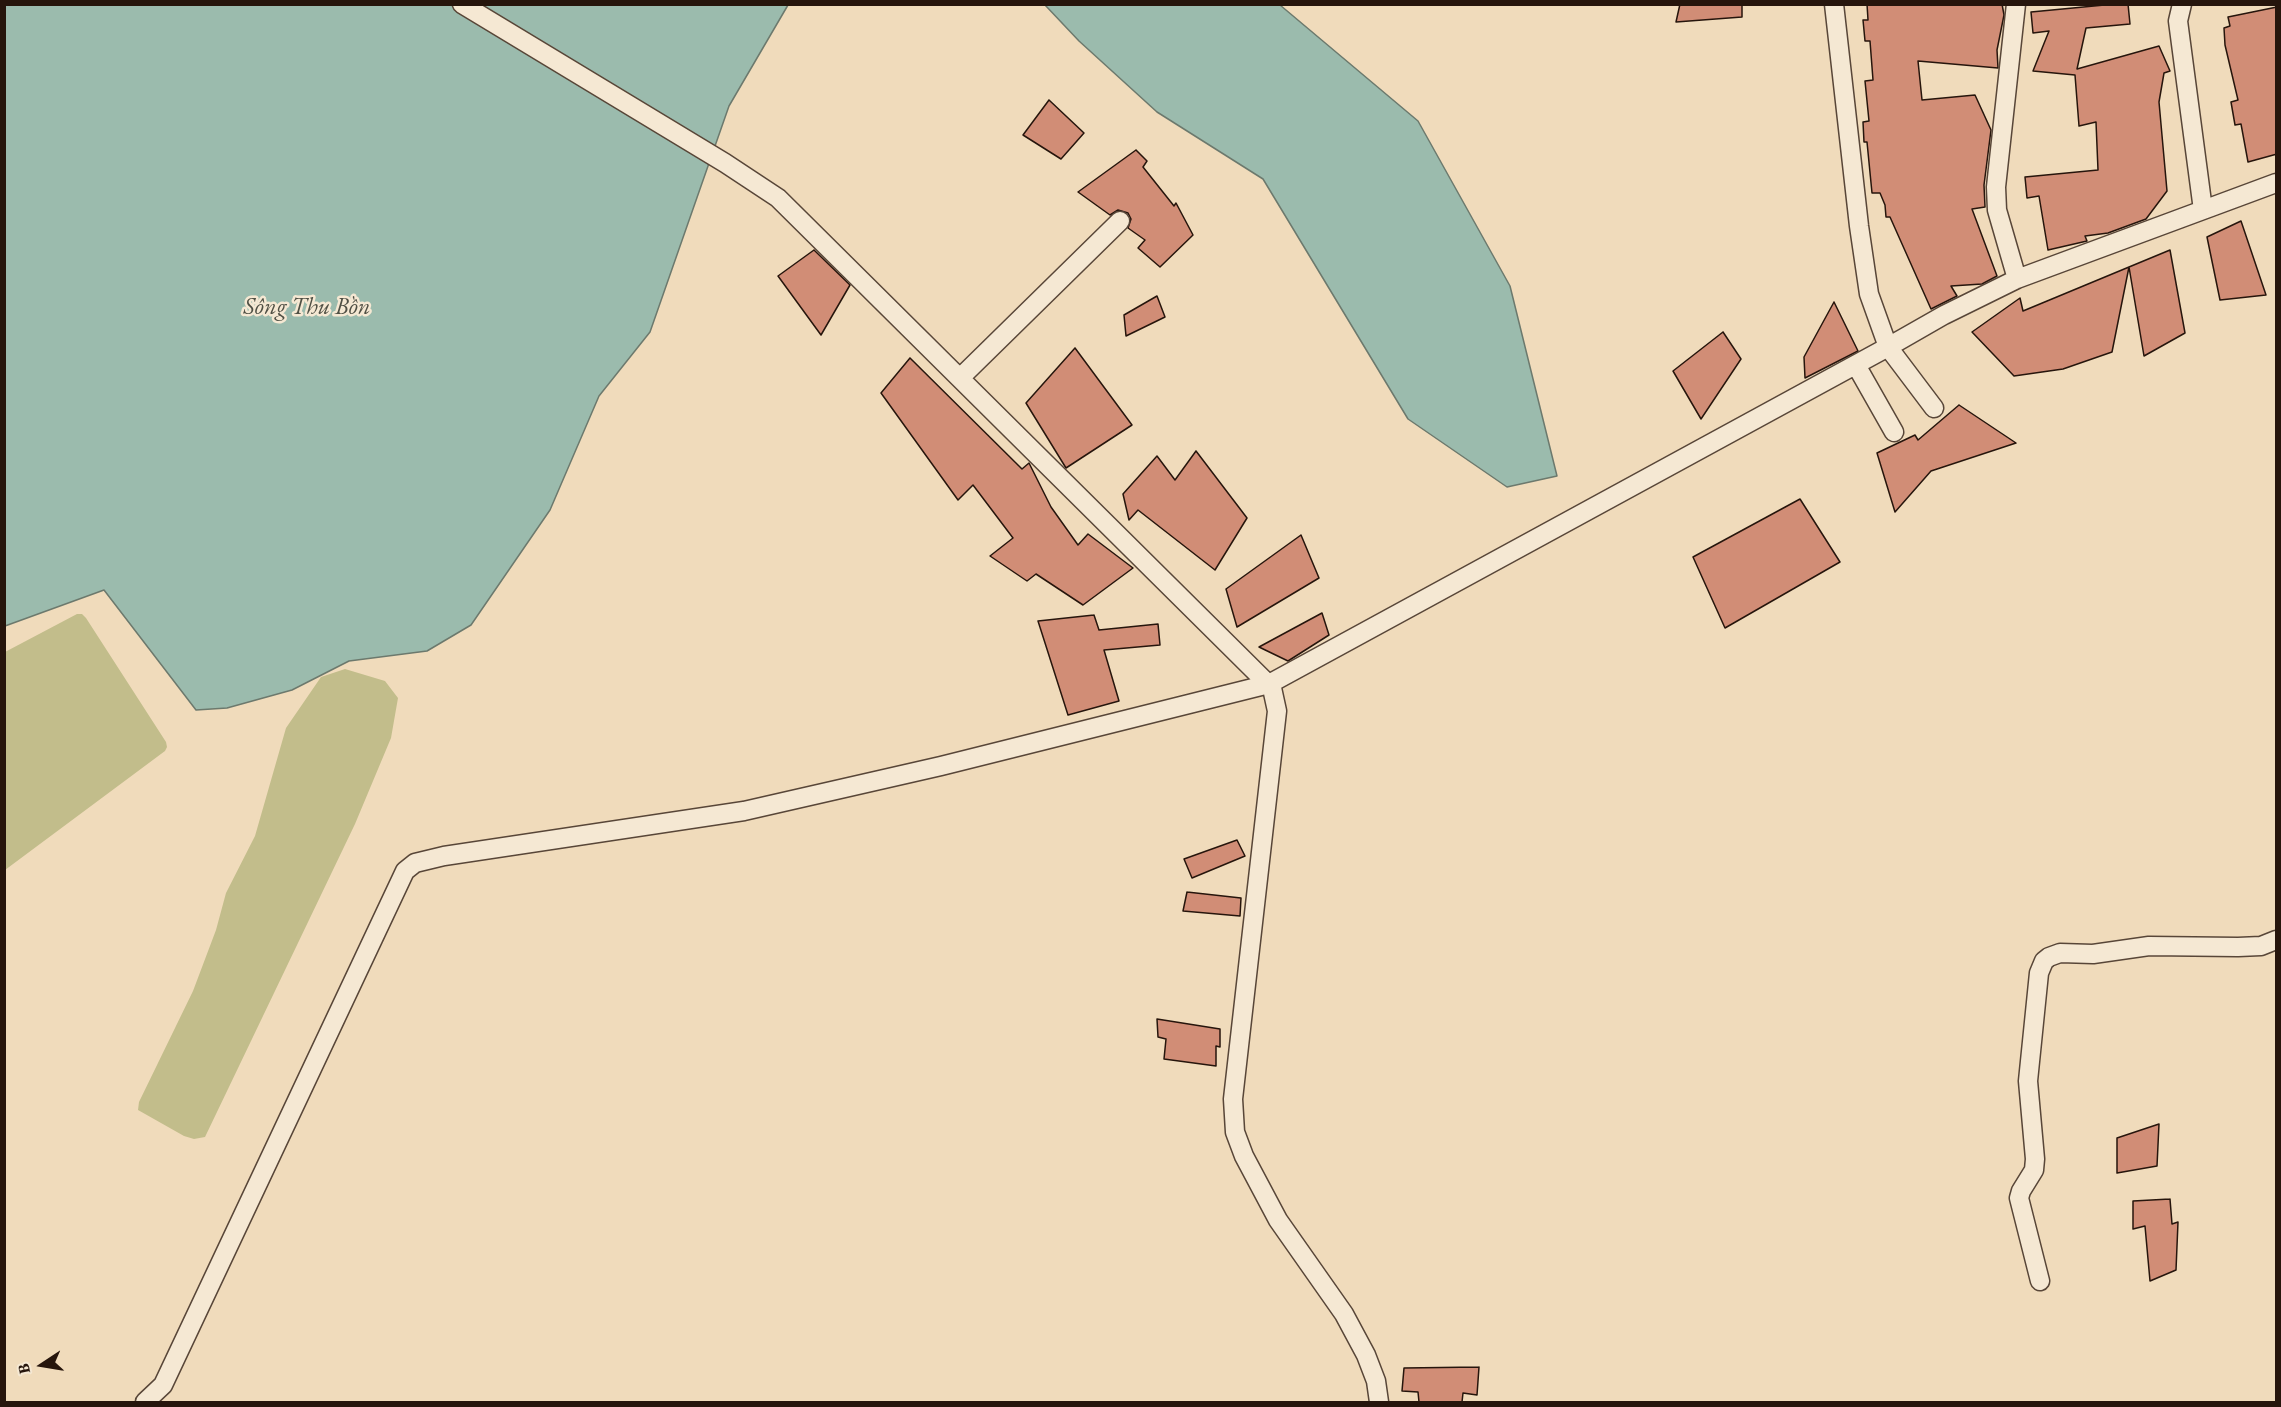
<!DOCTYPE html>
<meta charset="utf-8">
<style>
body{margin:0}
#map{position:relative;width:2281px;height:1407px;overflow:hidden;background:#f0dbbb;font-family:"EB Garamond",serif}
canvas{display:block}
.frame{position:absolute;inset:0;border:6px solid #26150c;pointer-events:none}
.north{position:absolute;left:12px;top:1335px;width:60px;height:60px;-webkit-text-stroke:4px #f5e8d3;paint-order:stroke;rotate:258deg;font-size:16px;font-weight:700;line-height:24px;text-align:center;color:#26150c}
.north::after{content:'';display:block;margin:auto;width:21px;height:27px;background:#26150c;clip-path:polygon(50% 0,100% 100%,50% 72%,0 100%)}
</style>
<div id="map">
<canvas width="2281" height="1407"></canvas>
<div class="frame"></div>
<div class="north">B</div>
</div>
<script>
const c = document.querySelector('canvas').getContext('2d');
c.lineJoin = 'round';
function fillPath(path, color) { c.fillStyle = color; c.fill(path, 'evenodd'); }
const poly = rows => new Path2D(rows.map(r => 'M' + r).join(''));
function stroke(path, color, width, dash) { c.strokeStyle = color; c.lineWidth = width; c.lineCap = dash ? 'butt' : 'round'; c.setLineDash(dash || []); c.stroke(path); }
function drawText(font, color, halo, rows, align = 'center') {
  c.font = font + ' "EB Garamond",serif'; c.lineWidth = 5; c.setLineDash([]); c.textBaseline = 'middle'; c.strokeStyle = halo; c.fillStyle = color; for (const [text, x, y, turn = 0] of rows) {
    c.save(); c.translate(x, y); c.rotate((+turn || 0) * Math.PI / 180); c.textAlign = isNaN(turn) ? turn : align; if (halo) c.strokeText(text, 0, 0); c.fillText(text, 0, 0); c.restore();
  }
}
fillPath(poly([
 [77,614,82,614,86,618,166,742,167,747,165,751,5,870,5,652],
 [345,669,385,681,398,698,391,738,355,824,205,1137,194,1139,184,1136,138,1110,139,1102,193,991,216,930,226,893,255,836,286,728,321,677]
]), '#c2bd8b');
const water = poly([
 [5,5,788,5,729,106,650,332,599,396,550,510,471,625,427,651,349,661,292,690,227,708,196,710,104,590,5,626,5,5],
 [1045,5,1280,5,1418,121,1510,286,1557,476,1507,487,1408,419,1263,179,1157,112,1079,41,1045,5]
]);
fillPath(water, '#9bbbad');
stroke(water, '#6c796d', 1.5);
const building = poly([
 [1680,4,1742,4,1742,17,1676,22,1680,4],
 [1867,4,2002,4,2004,15,1997,50,1998,68,1918,61,1922,100,1975,95,1991,130,1984,185,1985,207,1972,209,1997,276,1982,284,1951,286,1957,296,1931,309,1890,217,1886,217,1885,205,1880,193,1872,193,1867,142,1864,142,1863,122,1869,121,1865,81,1873,80,1870,41,1865,41,1863,20,1868,20,1867,4],
 [2115,4,2128,4,2130,24,2086,28,2077,69,2159,46,2170,71,2164,73,2159,102,2167,191,2146,219,2108,233,2085,236,2087,241,2048,250,2039,196,2027,198,2025,177,2098,170,2096,122,2079,126,2075,75,2033,71,2049,31,2033,33,2031,12,2115,4],
 [2277,7,2277,154,2248,162,2241,124,2235,125,2231,102,2238,100,2225,45,2224,28,2230,26,2228,17,2277,7],
 [1049,100,1084,133,1061,159,1023,135,1049,100],
 [1136,150,1147,161,1143,167,1174,206,1176,203,1193,235,1160,267,1138,248,1145,240,1128,228,1131,219,1128,213,1118,210,1110,215,1078,192,1136,150],
 [2241,221,2266,295,2220,300,2207,237,2241,221],
 [814,250,850,285,821,335,778,276,814,250],
 [2170,250,2185,333,2144,356,2129,267,2170,250],
 [2129,267,2112,352,2063,369,2014,376,1972,332,2020,298,2023,311,2129,267],
 [1157,296,1165,317,1126,336,1124,315,1157,296],
 [1834,302,1858,351,1805,378,1804,357,1834,302],
 [1723,332,1741,359,1701,419,1673,371,1723,332],
 [1075,348,1132,425,1066,468,1026,403,1075,348],
 [910,358,1022,469,1029,463,1051,507,1078,545,1088,534,1133,568,1083,605,1036,574,1027,581,990,556,1013,538,973,485,958,500,881,393,910,358],
 [1959,405,2016,443,1931,471,1895,512,1877,453,1915,435,1918,440,1959,405],
 [1196,451,1247,518,1215,570,1138,510,1129,520,1123,494,1157,456,1175,480,1196,451],
 [1800,499,1840,562,1725,628,1693,557,1800,499],
 [1301,535,1319,578,1237,627,1226,589,1301,535],
 [1322,613,1329,635,1288,661,1259,647,1322,613],
 [1094,615,1099,630,1158,624,1160,645,1104,650,1119,701,1068,715,1038,621,1094,615],
 [1237,840,1245,856,1192,878,1184,859,1237,840],
 [1187,892,1241,898,1240,916,1183,911,1187,892],
 [1157,1019,1220,1029,1220,1047,1216,1046,1216,1066,1164,1059,1166,1039,1158,1037,1157,1019],
 [2159,1124,2157,1166,2117,1173,2117,1138,2159,1124],
 [2170,1199,2172,1224,2178,1222,2176,1270,2150,1281,2145,1226,2133,1229,2133,1201,2170,1199],
 [1479,1367,1477,1395,1463,1393,1462,1402,1419,1402,1418,1392,1402,1391,1404,1368,1479,1367]
]);
fillPath(building, '#d18d76');
stroke(building, '#26150c', 1.5);
const minor = poly([
 [462,4,725,163,778,198,1272,688,1277,711,1233,1099,1235,1132,1244,1156,1278,1220,1344,1314,1366,1355,1376,1381,1379,1402],
 [1834,4,1859,226,1869,294,1888,347,1934,408],
 [2016,4,1996,187,1997,210,2017,279],
 [2182,4,2178,21,2203,210],
 [1856,365,1894,432],
 [960,378,1120,221],
 [2040,1281,2019,1198,2021,1191,2034,1170,2035,1159,2028,1081,2039,973,2044,961,2049,957,2060,953,2093,954,2149,946,2238,947,2261,946,2276,940],
 [145,1402,163,1385,405,871,415,863,444,856,744,811,941,766,1269,684,1888,347,1944,315,2017,279,2276,183]
]);
stroke(minor, '#584638', 21);
stroke(minor, '#f5e8d3', 18);
drawText('italic 24px', '#4f4f44', '#f5e8d3', [
 ["Sông Thu Bồn",307,307]
]);
</script>
